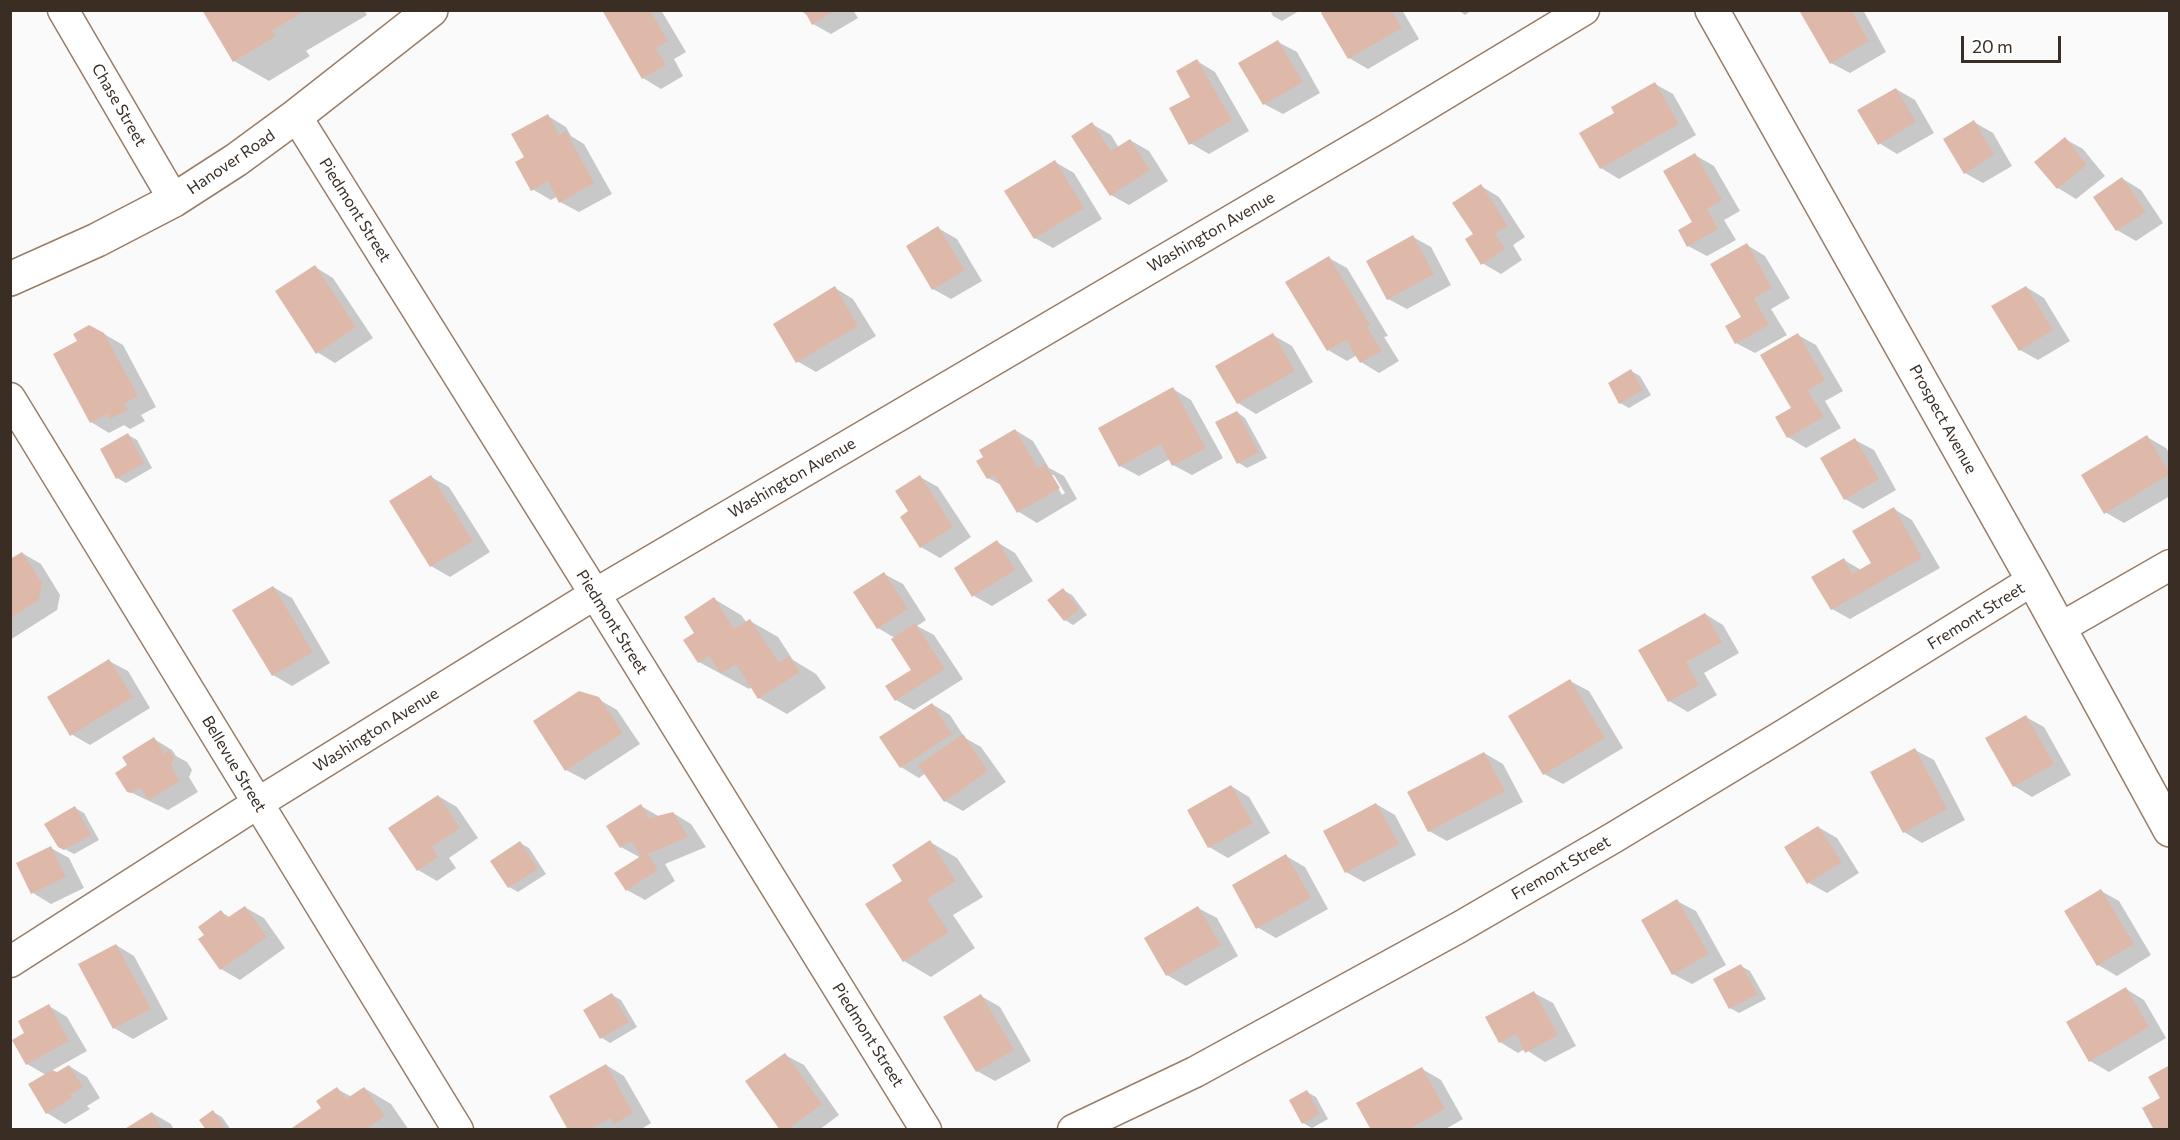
<!DOCTYPE html>
<style>
body{margin:0}
#map{position:relative;width:2180px;height:1140px;overflow:hidden;background:#fafafa;font-family:Commissioner,sans-serif}
canvas{display:block}
.frame{position:absolute;inset:0;border:12px solid #392d24;pointer-events:none}
.scale{position:absolute;left:1961px;top:36px;width:100px;height:27px;box-sizing:border-box;border:3px solid #392d24;border-top:0;padding-left:8px;font-size:18px;line-height:21px;white-space:nowrap;color:#392d24;-webkit-text-stroke:4px #fff;paint-order:stroke}
</style>
<div id="map">
<canvas width="2180" height="1140"></canvas>
<div class="frame"></div>
<div class="scale">20 m</div>
</div>
<script>
const c = document.querySelector('canvas').getContext('2d');
c.lineJoin = 'round';
function fillPath(path, color) { c.fillStyle = color; c.fill(path, 'evenodd'); }
const poly = rows => new Path2D(rows.map(r => 'M' + r).join(''));
function stroke(path, color, width, dash) { c.strokeStyle = color; c.lineWidth = width; c.lineCap = dash ? 'butt' : 'round'; c.setLineDash(dash || []); c.stroke(path); }
function drawText(font, color, halo, rows, align = 'center') {
  c.font = font + ' Commissioner,sans-serif'; c.lineWidth = 4.5; c.setLineDash([]); c.textBaseline = 'middle'; c.strokeStyle = halo; c.fillStyle = color; for (const [text, x, y, turn = 0] of rows) {
    c.save(); c.translate(x, y); c.rotate((+turn || 0) * Math.PI / 180); c.textAlign = isNaN(turn) ? turn : align; if (halo) c.strokeText(text, 0, 0); c.fillText(text, 0, 0); c.restore();
  }
}
fillPath(poly([
 [204,10,364,10,367,15,306,51,310,56,269,81,234,61],
 [603,10,661,10,686,52,674,59,683,76,661,89,643,78],
 [800,10,853,10,858,18,831,34,813,24,808,16],
 [1270,10,1299,10,1299,11,1282,21,1273,16],
 [1327,10,1402,10,1419,39,1368,69,1349,58],
 [1458,10,1472,10,1465,15],
 [1806,10,1863,10,1886,52,1850,73,1831,63],
 [1278,42,1297,52,1320,93,1283,114,1264,104],
 [1197,61,1215,72,1249,131,1209,154,1190,143],
 [1655,84,1673,94,1696,135,1619,179,1601,168,1616,114],
 [1896,89,1915,100,1934,133,1897,154,1879,143],
 [548,116,566,127,571,136,584,144,612,194,579,212,560,202,558,196,551,200,532,189,526,157],
 [1974,122,1993,133,2012,166,1983,183,1965,173],
 [1092,124,1111,135,1119,148,1130,140,1149,151,1168,181,1129,205,1111,195],
 [2065,139,2083,149,2105,176,2076,199,2058,188],
 [1695,155,1714,166,1740,211,1724,220,1736,240,1707,256,1688,246,1694,222],
 [1055,162,1074,173,1102,219,1053,248,1035,238],
 [2123,179,2141,190,2163,223,2136,241,2117,230],
 [1481,186,1499,197,1525,237,1513,245,1522,260,1501,274,1482,263,1475,234],
 [938,228,957,239,982,281,951,299,933,289],
 [1413,237,1431,247,1451,285,1407,309,1388,299],
 [1747,245,1765,256,1790,298,1771,309,1787,335,1755,353,1736,343,1743,318],
 [1329,258,1347,268,1388,336,1384,337,1399,361,1379,373,1361,362,1357,355,1347,361,1328,350],
 [315,267,333,278,373,338,335,363,317,352],
 [2026,287,2044,298,2070,341,2038,360,2020,350],
 [835,288,853,299,876,336,816,372,797,361],
 [104,334,123,345,156,407,141,415,145,421,130,429,124,425,109,433,91,422],
 [1273,335,1292,346,1313,382,1256,414,1238,403],
 [1798,335,1816,345,1843,391,1825,401,1841,428,1806,448,1788,437,1793,408],
 [1631,371,1640,376,1651,395,1629,408,1620,403],
 [1173,389,1191,400,1223,458,1192,475,1173,465,1170,459,1139,476,1120,466],
 [1237,412,1245,418,1267,458,1247,468,1239,463],
 [1015,430,1033,441,1049,468,1064,476,1077,499,1037,523,1019,512,1003,486,988,478],
 [1051,475,1054,475,1065,493,1062,495],
 [128,435,137,440,152,468,126,483,117,478],
 [2147,437,2166,448,2170,454,2170,496,2124,523,2105,512],
 [1855,440,1874,450,1896,490,1863,509,1845,499],
 [431,477,449,487,490,552,450,577,431,566],
 [920,477,938,487,971,537,940,558,921,547,910,512],
 [1894,509,1912,520,1940,568,1850,619,1832,609,1844,560,1861,570,1873,563],
 [997,542,1015,553,1033,581,992,606,974,596],
 [22,553,41,564,60,595,57,610,10,640,10,561],
 [884,574,903,584,926,620,917,626,934,635,963,679,914,710,896,700,913,670,895,638,878,628],
 [273,587,292,598,330,663,292,686,273,675],
 [1063,590,1072,595,1087,615,1073,625,1065,620],
 [714,599,741,615,747,623,750,621,778,637,793,660,816,674,826,688,787,714,759,698,752,687,749,689,699,662,696,633],
 [1705,614,1723,625,1739,653,1704,673,1717,695,1688,712,1669,701],
 [109,661,128,671,150,708,90,745,71,734],
 [1570,681,1589,691,1623,748,1563,784,1544,774],
 [598,699,617,710,640,744,585,780,566,770],
 [932,704,950,715,965,738,981,747,1006,782,963,811,945,801,926,773,919,778,901,767],
 [2026,717,2044,727,2071,775,2032,797,2014,786],
 [154,739,172,750,176,756,187,762,192,770,189,777,198,792,168,810,128,791,129,766],
 [1915,750,1934,760,1965,820,1922,843,1904,832],
 [1484,753,1503,764,1523,802,1447,841,1429,831],
 [1231,786,1249,797,1270,833,1228,858,1209,847,1189,810],
 [438,796,457,807,478,838,449,858,456,868,437,881,418,870],
 [1376,804,1395,815,1416,855,1364,882,1346,872],
 [641,806,660,817,673,813,691,824,706,847,665,864,675,881,645,900,627,890,641,858,621,847],
 [75,808,84,813,99,840,74,854,59,846],
 [1818,827,1837,838,1859,873,1827,893,1809,883],
 [930,842,957,858,983,897,953,915,975,948,931,977,904,961,904,881],
 [520,843,529,848,546,874,518,892,509,887,492,861],
 [51,848,69,858,84,888,51,904,33,893],
 [1286,856,1305,867,1328,909,1276,938,1257,927],
 [2101,891,2119,901,2151,955,2117,976,2098,965],
 [1677,901,1696,911,1726,965,1692,984,1673,974],
 [246,908,264,918,285,948,240,980,221,969,207,935,221,912,231,918],
 [1198,908,1217,918,1238,956,1186,986,1167,975,1146,938],
 [116,945,134,956,168,1019,133,1039,114,1028],
 [1741,966,1750,971,1766,999,1739,1013,1730,1008],
 [2126,989,2144,1000,2166,1038,2109,1072,2090,1061],
 [1534,993,1553,1003,1576,1046,1545,1062,1525,1049,1518,1053,1500,1042],
 [612,995,621,1000,637,1027,610,1043,602,1038],
 [981,996,1000,1007,1031,1061,995,1081,977,1071],
 [49,1006,67,1017,87,1051,51,1071,57,1074,69,1066,87,1077,100,1098,87,1106,90,1109,65,1124,47,1113,46,1075,27,1064,26,1034],
 [785,1055,804,1065,839,1115,819,1130,782,1130],
 [606,1065,624,1076,651,1123,640,1130,570,1130],
 [1422,1069,1441,1080,1463,1119,1444,1130,1372,1130],
 [364,1088,391,1104,409,1130,292,1130,323,1108,337,1089,352,1097],
 [1307,1092,1316,1097,1328,1119,1312,1128,1303,1123],
 [213,1112,222,1117,231,1130,208,1130],
 [152,1113,171,1124,174,1130,126,1130]
]), '#0003');
fillPath(poly([
 [202,10,306,10,272,31,276,36,233,62],
 [602,10,650,10,668,41,656,48,666,65,642,79],
 [804,10,835,10,812,25],
 [1324,10,1391,10,1402,28,1348,59,1321,13],
 [1803,10,1851,10,1869,41,1830,64,1800,12],
 [1278,40,1303,82,1263,105,1238,63],
 [1197,59,1232,120,1189,145,1169,108,1190,97,1176,71],
 [1655,82,1679,124,1600,169,1579,133,1614,113,1611,107],
 [1896,88,1916,122,1878,145,1857,110],
 [548,114,559,135,566,131,594,183,559,203,548,181,531,191,515,162,524,157,511,134],
 [1974,120,1994,155,1964,174,1943,139],
 [1092,122,1111,151,1130,139,1150,170,1110,196,1071,136],
 [2065,137,2087,165,2057,189,2034,162],
 [1695,153,1722,200,1707,209,1718,229,1687,247,1678,230,1692,222,1663,171],
 [1055,160,1084,208,1034,239,1004,191],
 [2122,177,2146,212,2116,231,2093,197],
 [1481,184,1508,226,1495,234,1505,249,1481,265,1465,239,1473,234,1452,203],
 [938,226,965,270,932,290,906,246],
 [1413,235,1434,274,1387,300,1366,261],
 [1747,243,1772,288,1754,298,1769,325,1735,344,1725,326,1741,317,1710,264],
 [1329,256,1370,325,1367,327,1382,351,1360,363,1346,340,1327,351,1285,282],
 [315,265,356,327,316,354,275,291],
 [835,286,858,326,796,363,773,324],
 [2026,286,2053,330,2019,351,1991,306],
 [89,325,104,333,138,396,124,404,128,410,110,419,108,414,90,423,53,354,77,341,73,334],
 [1273,333,1295,371,1237,404,1215,366],
 [1798,333,1825,380,1808,391,1824,417,1787,438,1775,417,1791,408,1760,355],
 [1631,369,1643,390,1619,404,1608,383],
 [1173,387,1206,448,1172,466,1161,444,1119,467,1098,428],
 [1237,411,1259,452,1237,464,1215,422],
 [1015,429,1038,468,1045,464,1060,488,1017,513,994,475,987,479,976,461,983,457,979,450],
 [128,433,144,463,116,479,100,449],
 [2147,435,2170,474,2104,514,2081,475],
 [1855,438,1879,479,1844,500,1820,458],
 [431,475,473,541,430,567,389,501],
 [920,475,953,527,920,548,900,517,908,511,895,491],
 [1894,507,1922,558,1831,610,1811,577,1844,558,1852,574,1871,563,1852,531],
 [997,540,1015,570,972,597,954,568],
 [22,552,42,583,39,600,10,618,10,559],
 [884,572,908,609,877,629,853,592],
 [273,586,313,652,272,676,232,610],
 [1063,588,1079,610,1064,621,1047,600],
 [714,597,734,629,750,619,779,663,789,656,800,672,758,699,736,664,721,674,709,656,698,663,683,640,694,633,684,617],
 [1705,613,1722,642,1686,662,1699,685,1668,702,1638,650],
 [915,623,945,669,895,701,885,686,911,670,891,639],
 [109,659,133,697,70,736,47,697],
 [1570,679,1605,738,1543,775,1508,716],
 [579,691,599,697,623,733,565,771,533,721],
 [932,703,952,734,900,768,879,737],
 [2026,715,2054,764,2013,787,1985,738],
 [963,734,988,771,944,802,918,765],
 [154,737,164,754,169,750,174,758,171,765,180,781,149,800,140,788,131,793,127,792,115,773,127,765,122,757],
 [1915,748,1947,809,1903,833,1870,772],
 [1484,752,1505,791,1428,832,1407,792],
 [1231,785,1253,823,1208,848,1187,810],
 [438,795,460,828,432,847,438,857,417,871,388,828],
 [1376,803,1399,844,1345,873,1323,831],
 [641,804,649,818,673,812,688,837,648,854,658,870,626,891,614,873,641,856,631,841,620,848,606,826],
 [75,806,91,835,64,850,58,847,44,824],
 [1818,826,1842,862,1807,884,1784,847],
 [930,840,956,881,927,899,949,932,903,962,865,904,902,881,892,865],
 [520,841,538,869,508,888,490,861],
 [51,846,66,877,31,894,16,863],
 [1286,854,1311,898,1256,929,1232,885],
 [2101,889,2134,944,2097,966,2064,911],
 [1677,899,1709,954,1672,975,1641,920],
 [245,906,267,937,220,970,198,939,204,935,198,927,221,910,227,918],
 [1198,906,1221,945,1166,976,1144,938],
 [116,944,151,1009,113,1029,78,964],
 [1741,964,1758,994,1729,1009,1713,979],
 [2126,987,2149,1027,2089,1062,2066,1022],
 [1534,991,1558,1035,1525,1053,1516,1034,1499,1043,1485,1017],
 [612,993,629,1022,600,1039,583,1010],
 [981,994,1014,1050,976,1072,943,1017],
 [49,1004,69,1041,26,1065,12,1040,24,1033,18,1021],
 [785,1053,822,1104,787,1130,780,1130,745,1081],
 [606,1064,633,1113,614,1124,610,1118,589,1130,568,1130,549,1096],
 [69,1065,83,1087,70,1095,72,1098,46,1114,28,1084,52,1070,57,1072],
 [2170,1065,2170,1130,2154,1130,2142,1108,2160,1098,2148,1077],
 [1422,1067,1445,1109,1407,1130,1371,1130,1356,1103],
 [337,1087,346,1099,364,1087,385,1116,365,1130,289,1130,321,1108,316,1101],
 [1307,1090,1320,1114,1302,1124,1289,1100],
 [213,1110,227,1130,206,1130,199,1120],
 [152,1112,163,1130,123,1130]
]), '#deb9a9');
const minor = poly([
 [63,10,174,200],
 [296,116,595,594,926,1130],
 [10,398,458,1130],
 [2060,628,2170,565],
 [10,962,258,803,595,594,1387,129,1584,10],
 [1073,1130,1195,1072,1458,928,1613,838,1785,734,2033,580]
]);
const tertiary = poly([
 [1712,10,2033,580,2170,830]
]);
const secondary = poly([
 [10,279,97,240,174,200,236,160,296,116,431,10]
]);
stroke(minor, '#997d66', 33);
stroke(tertiary, '#997d66', 36);
stroke(secondary, '#997d66', 36);
stroke(minor, '#fff', 30);
stroke(tertiary, '#fff', 33);
stroke(secondary, '#fff', 33);
drawText('16px', '#392d24', '#fff', [
 ["Chase Street",119,105,60],
 ["Hanover Road",231,162,-34],
 ["Piedmont Street",355,210,58],
 ["Washington Avenue",1211,232,-30],
 ["Prospect Avenue",1943,419,61],
 ["Washington Avenue",792,478,-30],
 ["Fremont Street",1976,616,-32],
 ["Piedmont Street",612,622,58],
 ["Washington Avenue",376,730,-32],
 ["Bellevue Street",234,764,59],
 ["Fremont Street",1561,868,-30],
 ["Piedmont Street",868,1035,58]
]);
</script>
